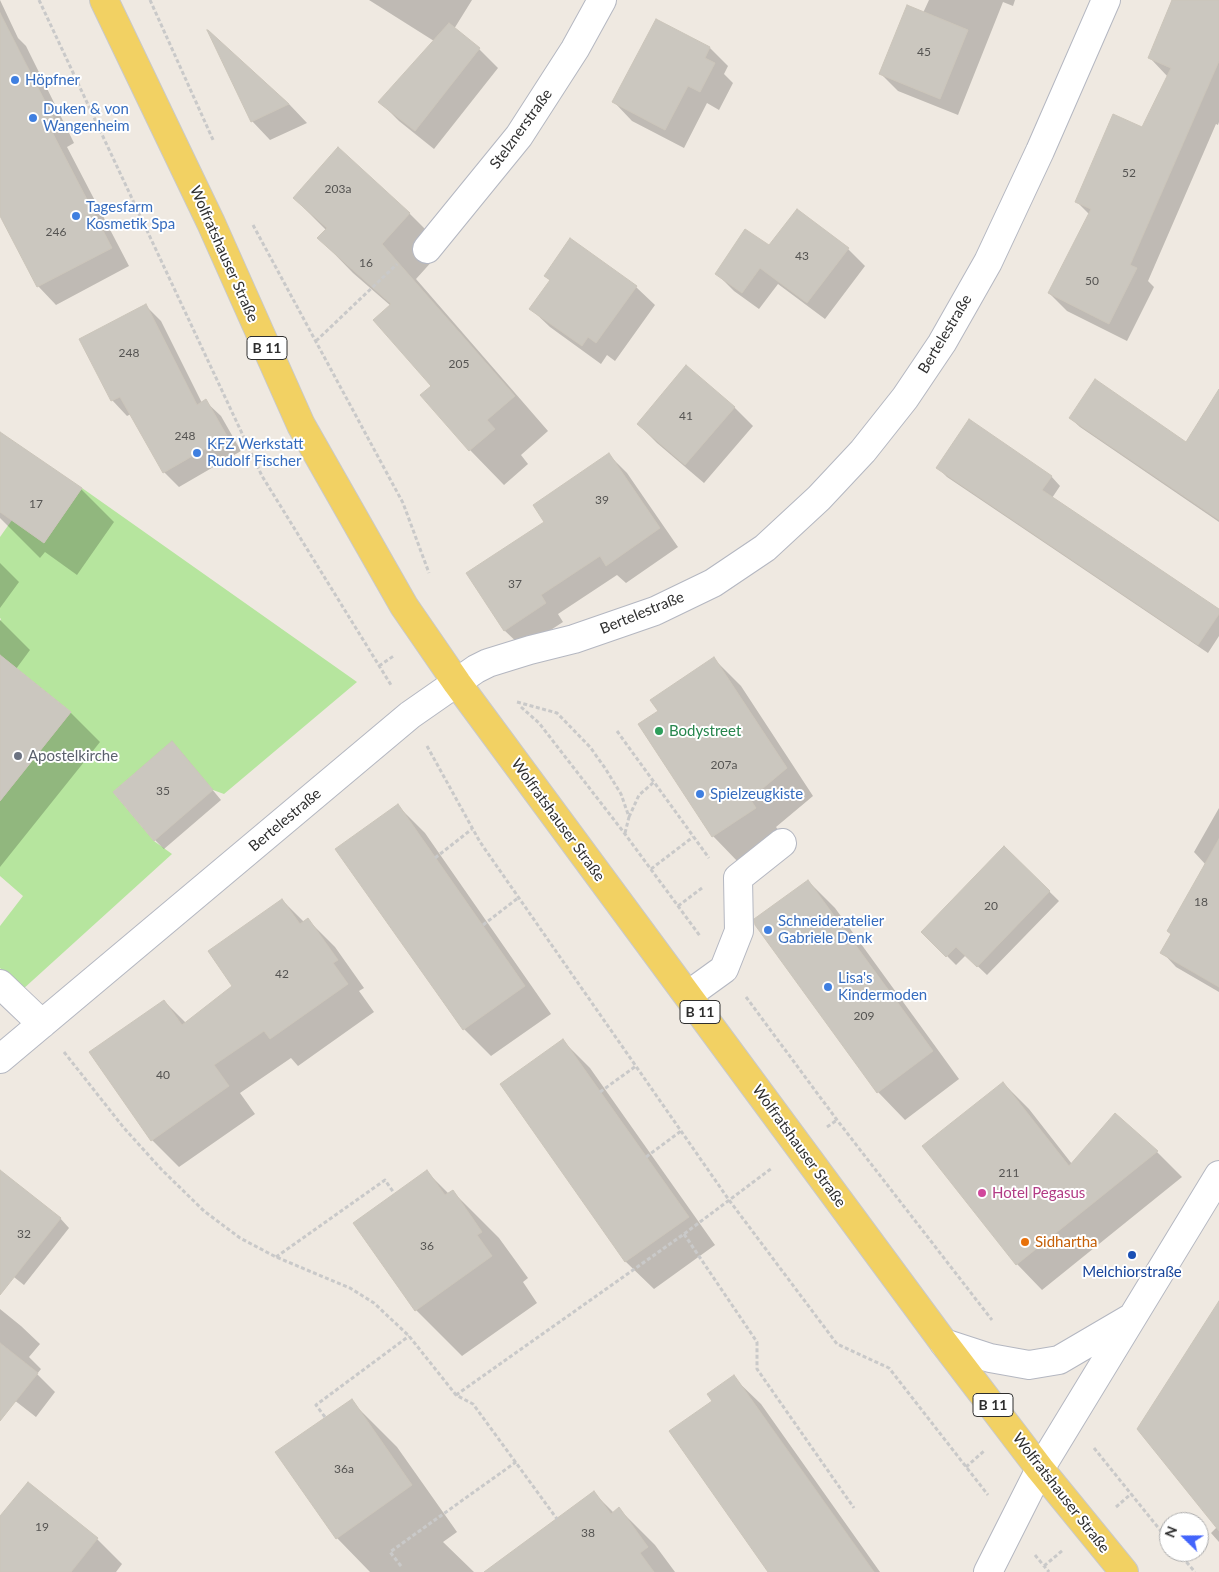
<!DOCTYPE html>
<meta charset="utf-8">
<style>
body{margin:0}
#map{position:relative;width:1219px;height:1572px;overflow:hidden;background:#efe9e1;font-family:Lato,sans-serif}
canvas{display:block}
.north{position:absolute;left:1159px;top:1512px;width:50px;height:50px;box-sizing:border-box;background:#fff;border:1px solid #ababab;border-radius:50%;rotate:292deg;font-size:14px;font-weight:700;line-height:20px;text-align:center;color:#2e2e2e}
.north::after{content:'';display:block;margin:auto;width:18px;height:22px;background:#4264fb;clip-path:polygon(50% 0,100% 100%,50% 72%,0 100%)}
</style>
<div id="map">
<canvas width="1219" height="1572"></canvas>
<div class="north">N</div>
</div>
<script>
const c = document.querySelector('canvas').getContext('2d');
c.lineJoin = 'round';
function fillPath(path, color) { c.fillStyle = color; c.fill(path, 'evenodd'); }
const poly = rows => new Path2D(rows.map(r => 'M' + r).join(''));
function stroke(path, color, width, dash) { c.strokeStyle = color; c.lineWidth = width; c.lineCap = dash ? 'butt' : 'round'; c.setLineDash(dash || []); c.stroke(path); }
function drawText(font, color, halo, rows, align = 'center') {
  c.font = font + ' Lato,sans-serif'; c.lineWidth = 4; c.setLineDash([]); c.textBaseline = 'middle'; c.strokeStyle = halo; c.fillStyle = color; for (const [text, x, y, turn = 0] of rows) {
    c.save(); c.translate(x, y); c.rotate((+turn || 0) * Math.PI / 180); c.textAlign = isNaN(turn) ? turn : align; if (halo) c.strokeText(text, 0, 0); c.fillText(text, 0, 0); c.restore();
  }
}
fillPath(poly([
 [82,488,357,682,224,794,213,790,172,742,113,792,154,841,172,854,22,990,0,968,0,926,23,896,0,876,0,801,71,712,0,655,0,621,1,619,0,618,0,537,12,520,44,543]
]), '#b6e59e');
fillPath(poly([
 [0,0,18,38,26,46,74,143,67,147,129,266,56,305,38,286,0,212],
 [369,0,472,0,454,29,479,49,498,68,434,149,399,121,380,102,434,41],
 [929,0,1015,0,1013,6,1003,2,958,115,898,91,880,73,923,13],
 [1173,0,1219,0,1219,122,1218,125,1216,124,1148,281,1154,287,1127,341,1067,311,1049,293,1089,214,1077,202,1143,129,1168,77,1150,58],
 [657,20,710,48,728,66,724,74,733,83,719,110,707,103,684,148,632,121,614,102],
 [210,34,289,104,307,123,270,140,252,121],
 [294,198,409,213,444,248,416,279,548,431,521,455,528,464,504,485,470,450,422,395,433,387,391,306,353,273,319,238,326,230],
 [770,247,848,249,865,266,825,319,778,284,759,309,734,291,717,274],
 [545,276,636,287,655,305,615,361,607,355,601,364,550,327,531,309,551,281],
 [146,306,161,321,202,403,205,401,221,416,241,451,179,487,164,472,131,414,127,416,112,400],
 [1219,401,1219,522,1080,427,1070,418,1186,443],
 [734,407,753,426,704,483,657,443,638,424],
 [10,441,81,489,114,522,77,575,45,552,40,558,0,518,0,451],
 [609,455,627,473,678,547,626,583,617,575,558,614,563,622,523,648,504,630,546,523],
 [938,468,1051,476,1060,486,1052,498,1219,610,1219,636,1208,653,947,477],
 [0,563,19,582,0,608],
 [0,620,30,650,16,669,71,713,100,742,0,867],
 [714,659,741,686,813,796,776,827,782,835,740,864,713,836,660,712],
 [181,752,221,800,164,849,155,840],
 [398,806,425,833,551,1014,491,1056,464,1029],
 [1219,808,1219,992,1176,967,1162,952,1206,865,1194,852],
 [1004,847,1059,901,987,975,966,955,956,965,923,932],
 [808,881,835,908,959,1079,905,1120,878,1092],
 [282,900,304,922,308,920,335,947,364,988,359,991,374,1012,298,1066,291,1058,240,1093,255,1114,179,1167,152,1140,164,1001,186,1023,234,986],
 [563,1041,590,1068,715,1245,654,1289,626,1262,502,1084],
 [1003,1083,1029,1109,1072,1164,1115,1115,1157,1152,1182,1177,1042,1290,1017,1264],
 [427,1172,449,1194,453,1192,499,1238,528,1278,523,1282,537,1303,462,1356,416,1310],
 [0,1173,60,1218,69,1228,24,1285,0,1266],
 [1219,1303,1219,1542,1211,1533,1217,1527],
 [0,1309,21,1326,40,1344,29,1357,41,1369,37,1374,55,1392,36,1417,0,1389],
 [733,1377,761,1404,880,1572,770,1572,713,1401],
 [351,1401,397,1447,457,1532,443,1542,474,1572,370,1572,337,1538],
 [28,1483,97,1539,122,1564,116,1572,0,1572,0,1518],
 [594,1493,614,1513,619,1509,655,1545,675,1572,486,1572]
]), '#0003');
const building = poly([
 [1172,0,1219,0,1219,61,1130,265,1137,268,1109,324,1048,293,1091,209,1075,202,1113,114,1142,127,1171,68,1148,58,1172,0],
 [907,5,968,30,940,99,879,74,907,5],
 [0,13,57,125,50,128,112,248,37,287,0,216,0,13],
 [656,19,710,47,705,58,715,63,700,92,688,86,665,130,612,102,656,19],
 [449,23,480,48,415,131,378,102,449,23],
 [207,30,208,30,289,104,251,122,207,30],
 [338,147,410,213,382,244,515,396,487,420,495,429,469,451,420,395,431,386,373,320,391,304,317,238,327,228,293,198,338,147],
 [797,209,849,248,807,303,760,268,742,293,715,274,745,229,769,245,797,209],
 [570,238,637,286,596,343,588,337,582,346,529,309,550,280,544,276,570,238],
 [146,304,197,405,206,399,227,436,163,473,120,397,111,401,79,339,146,304],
 [686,365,735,407,685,465,637,424,686,365],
 [1095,379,1186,442,1219,389,1219,520,1069,418,1095,379],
 [969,419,1052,476,1042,490,1219,609,1219,614,1198,645,936,468,969,419],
 [0,432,82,488,44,543,0,512,0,432],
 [609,453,660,528,606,566,600,556,541,595,546,603,504,631,466,573,544,522,533,505,609,453],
 [0,655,71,712,0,801,0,655],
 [714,657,787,768,750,799,756,808,712,837,638,724,658,711,650,700,714,657],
 [172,741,213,790,154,841,113,792,172,741],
 [398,804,525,986,463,1030,335,849,398,804],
 [1219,839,1219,987,1160,953,1171,934,1167,931,1219,839],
 [1004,846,1050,891,977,967,956,947,946,957,921,932,1004,846],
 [808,880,933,1051,877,1093,755,925,754,919,808,880],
 [282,899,300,924,308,918,338,960,333,963,348,984,270,1039,264,1031,214,1065,229,1086,151,1141,89,1052,164,1000,182,1025,232,986,208,951,282,899],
 [563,1039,689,1217,625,1262,500,1084,563,1039],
 [1003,1082,1069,1166,1115,1113,1158,1151,1016,1265,922,1146,1003,1082],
 [0,1170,61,1218,0,1295,0,1170],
 [427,1170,445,1195,453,1190,482,1232,477,1235,492,1256,415,1311,353,1223,427,1170],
 [1219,1301,1219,1531,1137,1429,1219,1301],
 [0,1343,38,1373,0,1421,0,1343],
 [734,1375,766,1420,874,1572,768,1572,669,1431,712,1401,707,1394,734,1375],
 [352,1399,412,1485,336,1539,275,1452,352,1399],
 [28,1482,98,1538,71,1572,0,1572,0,1516,28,1482],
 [594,1491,611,1514,619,1507,648,1547,640,1553,654,1572,484,1572,594,1491]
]);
fillPath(building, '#cbc7bf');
stroke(building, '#cbc5ba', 1);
const minor = poly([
 [427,249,519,136,575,49,602,0],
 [0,984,42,1024],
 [688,995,724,969,739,931,738,878,782,843],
 [0,1059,410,715,476,669,488,663,530,650,574,639,655,611,713,583,765,548,819,498,863,451,905,398,942,343,988,262,1040,151,1106,0],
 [944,1343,990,1358,1029,1365,1059,1360,1129,1319],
 [988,1572,1040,1469,1219,1175]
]);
const major = poly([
 [104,0,211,223,301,425,404,606,457,683,944,1343,1040,1469,1124,1572]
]);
stroke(minor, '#b4b7c1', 30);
stroke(major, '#c9c9c9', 30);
stroke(poly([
 [39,0,262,476,391,685],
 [150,0,214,142],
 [253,225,403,503,429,573],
 [316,341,397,264],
 [379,666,395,655],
 [517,702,557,713,590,747,605,768,621,794,629,817,625,833],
 [521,707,539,723,625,834,700,936],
 [617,731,709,858],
 [427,746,480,842,729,1200,837,1344,889,1368,988,1495],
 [629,817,639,795,654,782],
 [435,858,472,829],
 [651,869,693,837],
 [678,906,702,888],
 [483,925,518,898],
 [746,997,837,1120,992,1320],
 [64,1052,124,1128,161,1169,204,1211,240,1238,276,1257,350,1288,374,1303,409,1336,456,1395,473,1404,557,1519],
 [600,1092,636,1066],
 [827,1127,837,1120],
 [646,1157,681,1131],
 [684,1234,757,1342,757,1369,854,1508],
 [276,1257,385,1180,394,1193],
 [456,1395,684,1234,772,1168],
 [325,1417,316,1405,409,1336],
 [1094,1448,1169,1541],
 [966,1467,984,1451],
 [1116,1507,1131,1494],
 [1178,1552,1195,1572],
 [1035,1555,1049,1572],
 [401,1566,390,1552,516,1462],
 [1044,1566,1063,1550]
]), '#c9c9c9', 3, [4, 2.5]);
stroke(minor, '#fff', 28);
stroke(major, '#f2d163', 28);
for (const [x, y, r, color] of [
 [15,80,5,"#3f7fe0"],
 [33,118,5,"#3f7fe0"],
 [76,216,5,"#3f7fe0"],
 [197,453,5,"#3f7fe0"],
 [659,731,5,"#2e9e5b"],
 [18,756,5,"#6b7280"],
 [700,794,5,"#3f7fe0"],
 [768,930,5,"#3f7fe0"],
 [828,987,5,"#3f7fe0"],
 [982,1193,5,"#d1479c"],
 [1025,1242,5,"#e8710a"],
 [1132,1255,5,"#1a4fb4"]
]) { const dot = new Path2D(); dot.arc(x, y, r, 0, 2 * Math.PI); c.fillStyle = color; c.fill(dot); stroke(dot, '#fff', 2); }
drawText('12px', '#555452', null, [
 ["45",924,52],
 ["52",1129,173],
 ["203a",338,189],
 ["246",56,232],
 ["43",802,256],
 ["16",366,263],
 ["50",1092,281],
 ["248",129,353],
 ["205",459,364],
 ["41",686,416],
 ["248",185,436],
 ["39",602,500],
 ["17",36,504],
 ["37",515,584],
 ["207a",724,765],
 ["35",163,791],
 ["18",1201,902],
 ["20",991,906],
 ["42",282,974],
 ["209",864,1016],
 ["40",163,1075],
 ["211",1009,1173],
 ["32",24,1234],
 ["36",427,1246],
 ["36a",344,1469],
 ["19",42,1527],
 ["38",588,1533]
]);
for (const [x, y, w] of [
 [267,348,40],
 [700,1012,40],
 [993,1405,40]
]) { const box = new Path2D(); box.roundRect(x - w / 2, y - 11.5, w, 23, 4); c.fillStyle = '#fff'; c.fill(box); stroke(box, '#2e2e2e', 1); }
drawText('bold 14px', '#2e2e2e', null, [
 ["B 11",267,348],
 ["B 11",700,1012],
 ["B 11",993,1405]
]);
drawText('15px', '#366cbe', '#fff', [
 ["Höpfner",25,80],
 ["Duken & von",43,109],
 ["Wangenheim",43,126],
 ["Tagesfarm",86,207],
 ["Kosmetik Spa",86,224],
 ["KFZ Werkstatt",207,444],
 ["Rudolf Fischer",207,461],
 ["Spielzeugkiste",710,794],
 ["Schneideratelier",778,921],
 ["Gabriele Denk",778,938],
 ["Lisa's",838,978],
 ["Kindermoden",838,995]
], 'left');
drawText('15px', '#2e2e2e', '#fff', [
 ["Stelznerstraße",521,129,-54],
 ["Wolfratshauser Straße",224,254,66],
 ["Bertelestraße",945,334,-59],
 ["Bertelestraße",642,613,-22],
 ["Bertelestraße",285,820,-40],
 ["Wolfratshauser Straße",558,820,54],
 ["Wolfratshauser Straße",799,1146,54],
 ["Wolfratshauser Straße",1061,1493,52]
]);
drawText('15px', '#27864d', '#fff', [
 ["Bodystreet",669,731]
], 'left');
drawText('15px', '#5b616d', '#fff', [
 ["Apostelkirche",28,756]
], 'left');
drawText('15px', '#b23c85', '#fff', [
 ["Hotel Pegasus",992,1193]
], 'left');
drawText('15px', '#c56008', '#fff', [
 ["Sidhartha",1035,1242]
], 'left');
drawText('15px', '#164399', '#fff', [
 ["Melchiorstraße",1132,1272]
]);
</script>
